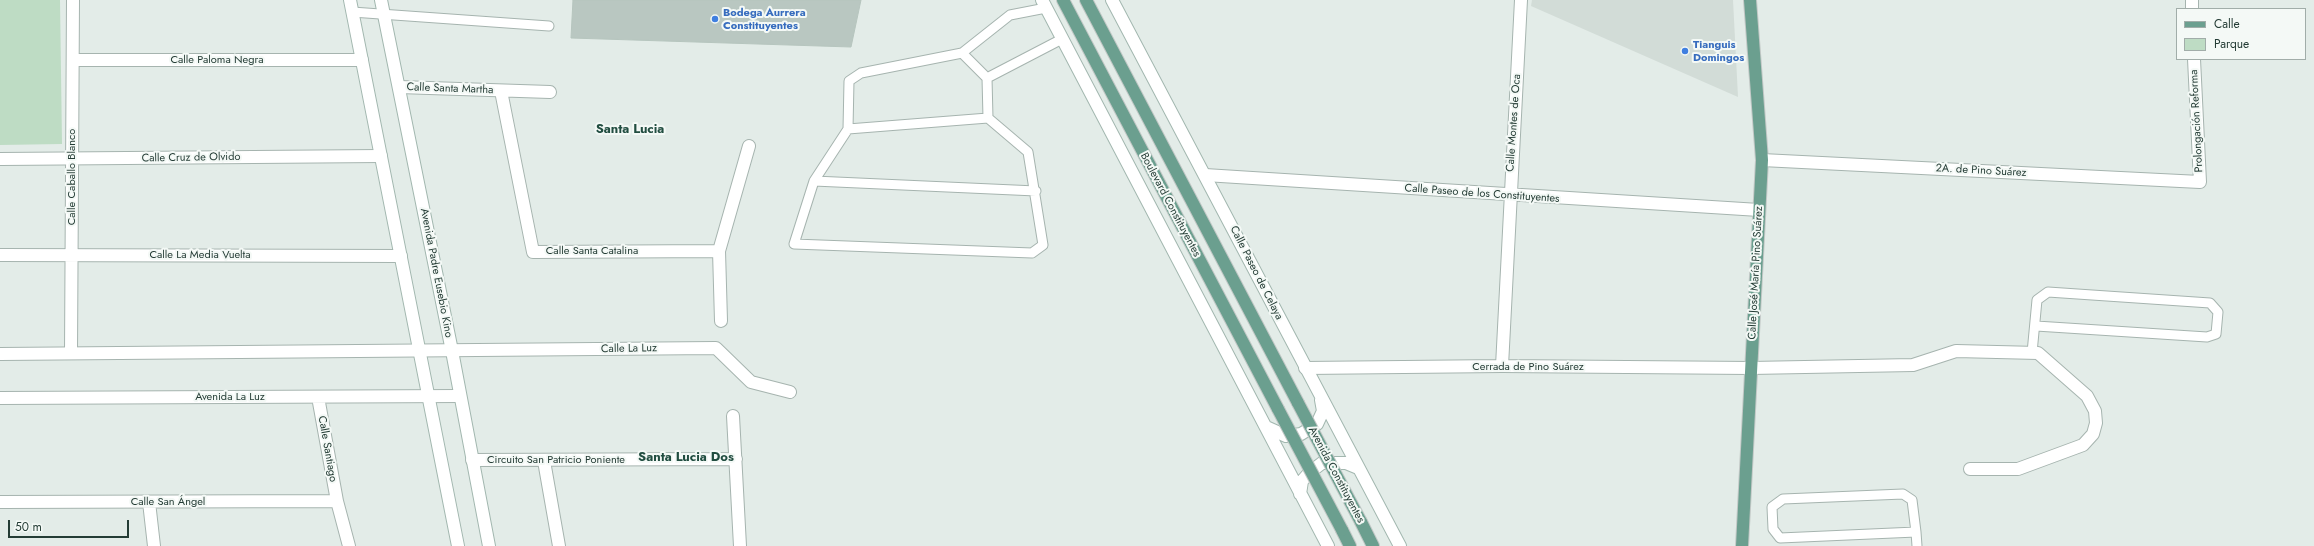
<!DOCTYPE html>
<meta charset="utf-8">
<style>
body{margin:0}
#map{position:relative;width:2314px;height:546px;overflow:hidden;background:#e3ece8;font-family:Jost,sans-serif}
canvas{display:block}
.legend{position:absolute;left:2176px;top:8px;width:130px;height:52px;box-sizing:border-box;background:#f4f9f6;border:1px solid #a1ada9;margin:0;padding:5px 7px;list-style:none;font-size:12px;color:#243c35}
.legend li{display:flex;align-items:center;gap:8px;height:20px}
.legend b{width:20px;border:1px solid #a1ada9}
.scale{position:absolute;left:8px;top:520px;width:121px;height:18px;box-sizing:border-box;border:2px solid #243c35;border-top:0;padding-left:5px;font-size:12px;line-height:14px;white-space:nowrap;color:#243c35;-webkit-text-stroke:3px #f4f9f6;paint-order:stroke}
</style>
<div id="map">
<canvas width="2314" height="546"></canvas>
<ul class="legend">
<li><b style="height:5px;background:#6b9f8f"></b>Calle</li>
<li><b style="height:11px;background:#bedcc4"></b>Parque</li>
</ul>
<div class="scale">50 m</div>
</div>
<script>
const c = document.querySelector('canvas').getContext('2d');
c.lineJoin = 'round';
function fillPath(path, color) { c.fillStyle = color; c.fill(path, 'evenodd'); }
const poly = rows => new Path2D(rows.map(r => 'M' + r).join(''));
function stroke(path, color, width, dash) { c.strokeStyle = color; c.lineWidth = width; c.lineCap = dash ? 'butt' : 'round'; c.setLineDash(dash || []); c.stroke(path); }
function drawText(font, color, halo, rows, align = 'center') {
  c.font = font + ' Jost,sans-serif'; c.lineWidth = 4; c.setLineDash([]); c.textBaseline = 'middle'; c.strokeStyle = halo; c.fillStyle = color; for (const [text, x, y, turn = 0] of rows) {
    c.save(); c.translate(x, y); c.rotate((+turn || 0) * Math.PI / 180); c.textAlign = isNaN(turn) ? turn : align; if (halo) c.strokeText(text, 0, 0); c.fillText(text, 0, 0); c.restore();
  }
}
fillPath(poly([
 [1532,0,1733,0,1738,97,1531,6]
]), '#d2dcd7');
fillPath(poly([
 [0,0,60,0,62,144,0,145]
]), '#bedcc4');
const building = poly([
 [573,0,861,0,851,47,571,38,573,0]
]);
fillPath(building, '#b9c7c1');
stroke(building, '#b6c5be', 1);
const lane = poly([
 [352,12,549,26],
 [962,53,987,78,988,118,1028,152,1043,245,1032,253,794,244,814,181,848,129,849,81,861,73,962,53,1010,15,1046,8],
 [987,78,1062,39],
 [848,129,988,118],
 [814,181,1036,191],
 [2032,353,2037,300,2048,292,2210,303,2218,312,2216,334,2207,337,2036,326],
 [1916,532,1780,538,1773,529,1772,507,1783,499,1903,494,1912,500,1916,532,1917,546]
]);
const street = poly([
 [2192,0,2192,9],
 [73,60,362,60],
 [399,87,550,92],
 [501,91,533,252,719,251],
 [0,159,381,156],
 [1762,160,2200,182,2194,59],
 [1205,175,1759,210],
 [0,255,401,256],
 [721,321,719,251,749,146],
 [71,353,73,0],
 [0,354,716,348,751,382,790,392],
 [1502,366,1521,0],
 [1305,368,1502,366,1751,368,1913,365,1956,351,2038,353,2087,396,2095,411,2096,423,2093,434,2083,445,2018,469,1970,469],
 [318,397,337,501,349,546],
 [0,398,460,396],
 [733,416,740,546],
 [472,460,736,459],
 [544,461,559,546],
 [0,502,337,501],
 [149,502,154,546]
]);
const secondary = poly([
 [350,0,458,546],
 [381,0,452,351,489,546],
 [1042,0,1328,546],
 [1112,0,1400,546],
 [1266,427,1286,436,1301,434,1317,424,1323,411,1321,400],
 [1300,494,1302,481,1309,473,1322,463,1346,463,1358,468]
]);
const primary = poly([
 [1063,0,1278,409],
 [1086,0,1298,403],
 [1361,522,1373,546],
 [1342,530,1350,546],
 [1742,546,1762,160,1750,0]
]);
stroke(lane, '#a6b4af', 11);
stroke(street, '#a6b4af', 14);
stroke(secondary, '#a2b7af', 14);
stroke(primary, '#c2c8c6', 14);
stroke(lane, '#fff', 9);
stroke(street, '#fff', 12);
stroke(secondary, '#fff', 12);
stroke(primary, '#6b9f8f', 12);
const primaryBridge = poly([
 [1298,403,1361,522],
 [1278,409,1342,530]
]);
stroke(primaryBridge, '#c2c8c6', 14, []);
stroke(primaryBridge, '#6b9f8f', 12);
for (const [x, y, r, color] of [
 [715,19,4,"#3f7fe0"],
 [1685,51,4,"#3f7fe0"]
]) { const dot = new Path2D(); dot.arc(x, y, r, 0, 2 * Math.PI); c.fillStyle = color; c.fill(dot); stroke(dot, '#f4f9f6', 1.5); }
drawText('bold 11px', '#366cbe', '#f4f9f6', [
 ["Bodega Aurrera",723,13],
 ["Constituyentes",723,26],
 ["Tianguis",1693,45],
 ["Domingos",1693,58]
], 'left');
drawText('11px', '#243c35', '#f4f9f6', [
 ["Calle Paloma Negra",217,60],
 ["Calle Santa Martha",450,89,2],
 ["Prolongación Reforma",2197,121,-93],
 ["Calle Montes de Oca",1514,123,-86],
 ["Calle Cruz de Olvido",191,158,-1],
 ["2A. de Pino Suárez",1981,171,3],
 ["Calle Caballo Blanco",72,177,-90],
 ["Calle Paseo de los Constituyentes",1482,194,4],
 ["Boulevard Constituyentes",1170,205,62],
 ["Calle Santa Catalina",592,251],
 ["Calle La Media Vuelta",200,255],
 ["Avenida Padre Eusebio Kino",436,273,79],
 ["Calle Paseo de Celaya",1256,273,63],
 ["Calle José María Pino Suárez",1756,273,-87],
 ["Calle La Luz",629,349,-1],
 ["Cerrada de Pino Suárez",1528,367],
 ["Avenida La Luz",230,397],
 ["Calle Santiago",327,449,80],
 ["Circuito San Patricio Poniente",556,460],
 ["Avenida Constituyentes",1336,475,62],
 ["Calle San Ángel",168,502]
]);
drawText('bold 13px', '#214d40', '#f4f9f6', [
 ["Santa Lucia",630,130],
 ["Santa Lucia Dos",686,458]
]);
</script>
